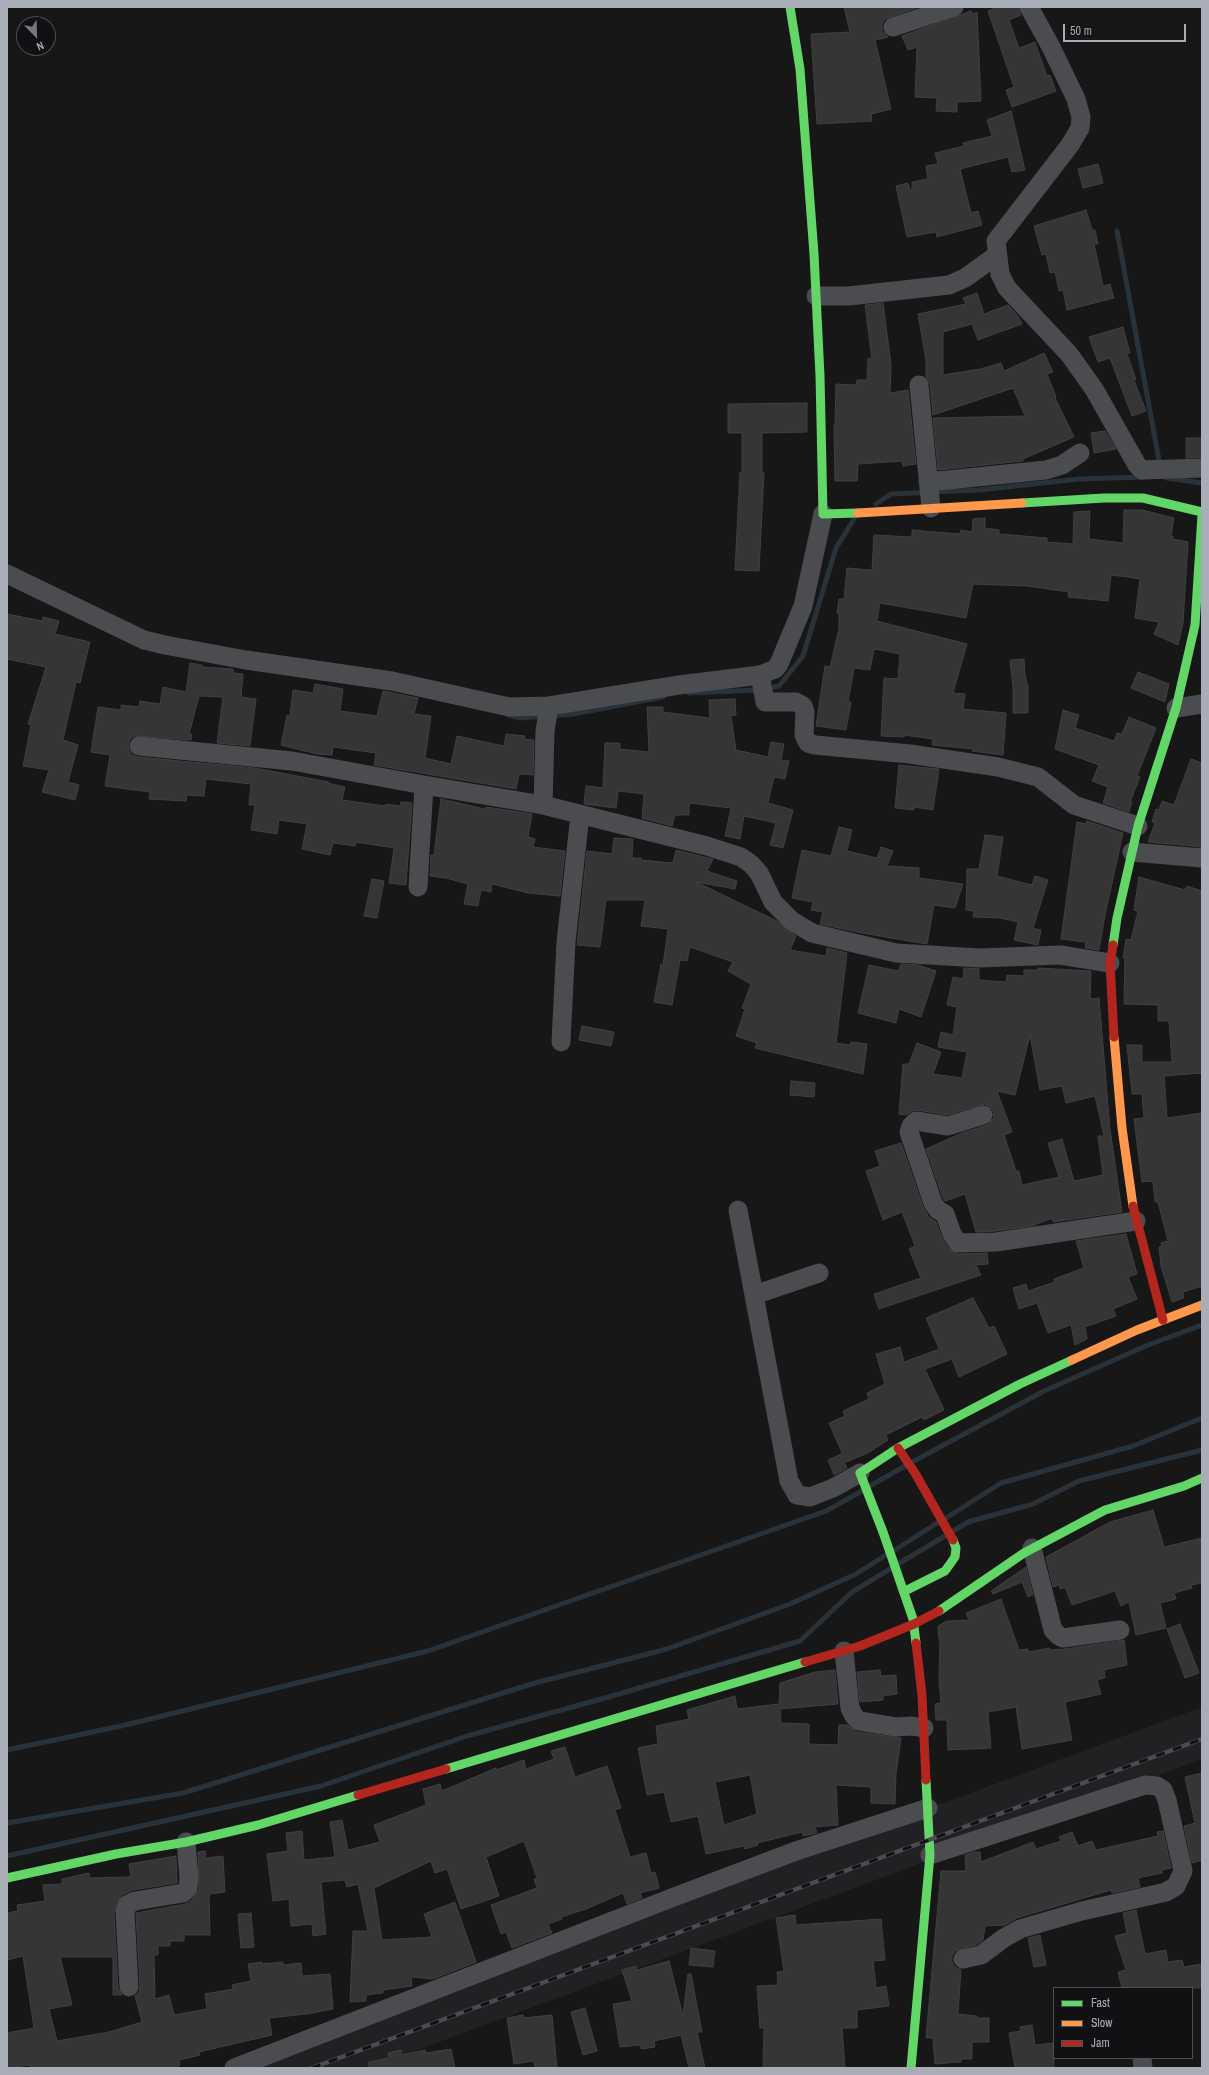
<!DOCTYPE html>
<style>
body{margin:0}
#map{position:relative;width:1209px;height:2075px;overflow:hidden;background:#171717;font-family:"Archivo Narrow",sans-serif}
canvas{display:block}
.frame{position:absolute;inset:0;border:8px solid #a8adb8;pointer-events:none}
.legend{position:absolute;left:1053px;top:1987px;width:140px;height:72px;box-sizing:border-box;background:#111113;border:1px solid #4d4f55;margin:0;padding:5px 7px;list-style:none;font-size:12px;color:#a8adb8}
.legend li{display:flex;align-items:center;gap:8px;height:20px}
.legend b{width:20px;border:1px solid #4d4f55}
.north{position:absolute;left:16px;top:16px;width:40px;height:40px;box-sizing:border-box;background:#111113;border:1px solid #4d4f55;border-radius:50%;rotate:157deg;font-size:11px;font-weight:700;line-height:16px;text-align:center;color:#a8adb8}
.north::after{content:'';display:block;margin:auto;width:14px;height:18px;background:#757880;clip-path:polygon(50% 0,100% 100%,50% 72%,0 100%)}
.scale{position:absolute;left:1063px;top:24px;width:123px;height:18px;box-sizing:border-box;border:2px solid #a8adb8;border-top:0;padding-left:5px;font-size:12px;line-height:14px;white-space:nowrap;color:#a8adb8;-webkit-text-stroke:3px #111113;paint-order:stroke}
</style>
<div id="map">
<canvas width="1209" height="2075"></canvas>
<div class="frame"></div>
<ul class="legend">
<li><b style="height:5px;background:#63d668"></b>Fast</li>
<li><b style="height:5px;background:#ff974d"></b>Slow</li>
<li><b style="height:5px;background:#b3261e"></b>Jam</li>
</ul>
<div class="north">N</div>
<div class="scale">50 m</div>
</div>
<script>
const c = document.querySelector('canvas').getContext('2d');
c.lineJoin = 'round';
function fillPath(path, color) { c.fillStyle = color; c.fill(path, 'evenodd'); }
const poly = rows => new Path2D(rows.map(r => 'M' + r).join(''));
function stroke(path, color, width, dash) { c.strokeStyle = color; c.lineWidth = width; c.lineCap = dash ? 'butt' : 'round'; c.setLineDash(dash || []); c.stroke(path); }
fillPath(poly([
 [1202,1707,1202,1759,369,2068,230,2068]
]), '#212123');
stroke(poly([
 [1117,231,1160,466],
 [1167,478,1202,483],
 [876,504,891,494,979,490,1079,479,1143,477],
 [766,689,779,686,803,656,836,548,854,519],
 [689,693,759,690],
 [509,715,520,718,573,714,663,697],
 [914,1461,1044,1391,1148,1345,1202,1325],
 [870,1486,905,1466],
 [946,1518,1001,1483,1133,1446,1202,1418],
 [953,1531,968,1522,1033,1504,1079,1481,1202,1450],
 [895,1550,937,1523],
 [898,1564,945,1536],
 [7,1750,121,1726,428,1651,826,1511,862,1491],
 [7,1823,183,1793,535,1683,667,1649,790,1604,856,1574,886,1555],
 [7,1856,321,1786,467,1736,605,1698,800,1641,852,1592,890,1569]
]), '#2a3239', 5);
const building = poly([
 [844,7,919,7,885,19,882,24,882,30,888,37,875,40,891,109,871,114,872,121,817,124,811,34,850,32,844,7],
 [998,7,1018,7,1021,15,1009,20,1019,48,1035,42,1047,76,1050,75,1056,91,1012,107,1006,90,1014,87,988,11,998,7],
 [971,11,973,14,977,12,981,101,957,102,957,112,936,111,937,98,915,97,917,47,908,50,902,36,971,11],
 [1011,111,1025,170,1012,172,1008,157,960,169,971,213,978,211,982,225,937,237,936,232,907,237,896,186,908,183,910,190,912,190,912,182,928,179,926,166,938,164,935,153,964,146,963,143,992,136,987,120,1011,111],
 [1098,164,1103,183,1083,188,1078,169,1098,164],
 [1086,210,1092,230,1095,230,1098,244,1094,244,1103,286,1110,284,1114,298,1067,310,1063,290,1059,291,1055,272,1050,273,1046,254,1042,255,1034,226,1086,210],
 [977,293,984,314,1008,305,1018,316,1022,324,978,340,972,324,943,332,943,375,980,369,1001,363,1004,371,1044,353,1053,372,1047,374,1056,397,1055,398,1074,437,1023,459,1023,461,938,470,933,418,1025,416,1013,388,933,415,930,384,926,377,926,360,918,314,966,304,963,298,977,293],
 [883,303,891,365,890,393,908,390,916,464,903,466,902,461,858,464,857,481,835,481,834,425,835,425,836,384,856,385,857,380,867,380,868,358,872,359,865,305,883,303],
 [1123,327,1130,353,1127,354,1136,379,1134,380,1146,411,1132,416,1110,358,1098,362,1089,337,1123,327],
 [807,403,807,432,762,433,762,473,764,473,759,571,735,570,740,472,742,473,742,433,728,433,728,404,807,403],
 [1105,431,1116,449,1094,453,1091,433,1105,431],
 [1186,438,1202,438,1202,457,1186,458,1186,438],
 [1124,510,1142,510,1174,518,1171,536,1173,536,1173,539,1188,542,1183,623,1178,645,1154,634,1159,622,1135,618,1140,579,1128,577,1111,575,1108,601,1068,597,1069,592,1027,586,973,584,966,618,880,603,877,621,967,644,953,693,965,694,963,709,1006,713,1003,755,972,751,973,749,932,745,933,739,904,735,904,737,881,736,884,678,898,679,900,654,874,649,870,670,854,668,848,702,851,702,846,730,816,726,825,666,830,667,839,629,839,613,837,613,839,599,844,599,847,568,872,570,874,535,912,537,912,530,960,534,961,530,972,532,973,519,985,518,985,528,999,530,999,534,1047,538,1047,542,1073,544,1074,512,1090,511,1089,539,1123,543,1124,510],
 [7,614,42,621,43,617,59,621,55,634,90,642,80,683,76,682,63,740,78,745,68,782,79,785,75,800,42,792,49,770,23,766,31,725,28,724,46,667,7,659,7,614],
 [1024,659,1025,674,1027,685,1028,685,1028,713,1013,713,1013,688,1010,660,1024,659],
 [190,663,202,665,202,667,233,669,233,673,243,674,241,697,256,699,250,746,217,743,223,697,199,696,189,734,192,734,191,740,135,736,130,739,128,745,129,750,132,755,138,757,255,768,329,782,328,783,345,787,342,800,385,806,386,804,400,806,401,802,412,803,406,885,389,883,394,848,356,842,355,846,333,843,330,855,302,849,307,824,279,820,277,834,251,830,255,805,249,805,251,784,206,779,204,796,187,795,186,801,149,799,150,792,105,786,110,755,91,752,98,707,121,710,121,705,139,707,140,701,160,704,163,687,186,692,190,663],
 [1138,672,1169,684,1165,702,1131,688,1138,672],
 [315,684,343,689,340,711,377,716,383,691,418,698,414,714,431,716,425,758,451,764,457,736,504,746,506,734,525,736,524,739,534,740,533,775,519,774,516,789,374,765,376,753,333,747,332,755,317,754,281,745,287,715,290,716,293,690,313,693,315,684],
 [735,699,736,715,731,716,736,750,768,757,771,742,784,744,781,760,789,761,785,779,774,777,768,803,793,810,783,848,770,845,776,823,744,816,740,839,725,836,731,808,689,803,689,815,675,815,672,826,642,818,644,794,618,791,616,808,584,804,586,786,603,788,605,743,620,743,620,749,649,752,647,707,663,707,663,712,710,718,709,700,735,699],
 [1063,710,1079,715,1075,728,1114,741,1117,733,1122,734,1129,717,1156,728,1137,776,1140,777,1130,802,1132,802,1129,812,1103,803,1108,787,1092,781,1099,765,1055,749,1063,710],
 [1191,759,1202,763,1202,847,1148,842,1155,823,1152,822,1156,809,1159,810,1162,801,1174,805,1191,759],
 [899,765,939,769,933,810,914,807,914,810,895,808,899,765],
 [441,799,485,809,486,807,532,814,528,837,535,839,533,847,565,851,560,896,528,893,492,884,491,892,481,890,478,906,464,904,468,884,446,878,430,876,431,855,434,855,441,799],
 [1087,821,1123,833,1105,915,1099,950,1085,948,1086,942,1061,939,1077,822,1086,824,1087,821],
 [839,827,852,830,847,851,877,858,881,847,893,851,887,866,919,868,919,878,963,884,955,908,934,905,927,944,862,933,820,924,823,912,811,910,813,902,792,898,802,850,831,856,839,827],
 [985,835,1003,837,997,876,1032,885,1035,876,1048,880,1033,928,1041,930,1038,945,1014,940,1018,922,1000,918,973,917,974,911,966,910,967,869,979,869,985,835],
 [614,838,633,839,632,858,641,858,641,860,673,863,676,850,713,859,707,871,737,881,735,889,696,882,777,921,796,936,790,950,826,956,827,948,847,953,836,1043,850,1045,851,1042,867,1044,863,1074,755,1048,757,1043,736,1036,745,1009,742,1008,751,984,728,971,733,962,690,947,687,961,680,960,672,1005,654,1002,661,964,663,965,668,929,641,926,645,900,606,900,600,947,577,945,587,851,612,854,614,838],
 [1139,877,1185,890,1187,886,1202,891,1202,1073,1164,1076,1167,1118,1202,1113,1202,1286,1183,1292,1184,1298,1172,1302,1161,1266,1159,1247,1162,1246,1161,1243,1168,1241,1158,1202,1155,1202,1153,1181,1142,1182,1134,1119,1144,1118,1142,1094,1132,1094,1127,1045,1142,1045,1142,1062,1172,1062,1169,1021,1158,1021,1158,1005,1124,1004,1125,958,1123,958,1126,939,1131,940,1138,911,1134,910,1139,877],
 [372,879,384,881,377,918,364,916,372,879],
 [901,964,918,965,936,971,921,1017,899,1009,896,1023,858,1013,869,965,898,971,901,964],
 [964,968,979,969,979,980,1006,982,1007,975,1024,976,1024,970,1038,970,1038,968,1091,971,1090,999,1099,998,1110,1129,1122,1212,1053,1222,1052,1218,1032,1226,995,1231,976,1232,965,1194,945,1201,943,1198,926,1149,962,1133,987,1125,994,1118,993,1111,990,1107,985,1104,947,1115,917,1110,912,1111,906,1115,899,1114,903,1064,909,1064,917,1043,941,1052,933,1074,962,1078,967,1052,938,1047,941,1032,953,1035,957,1007,947,1005,953,977,963,979,964,968],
 [1030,1035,1040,1090,1062,1086,1066,1103,1095,1096,1104,1136,1098,1136,1103,1175,1074,1181,1062,1139,1048,1143,1059,1177,1022,1185,1019,1171,1016,1171,1004,1135,1012,1132,997,1091,1015,1095,1030,1035],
 [582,1026,614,1032,611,1046,579,1040,582,1026],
 [791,1081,815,1083,814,1097,790,1095,791,1081],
 [901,1143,923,1207,929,1217,936,1222,942,1238,949,1249,958,1254,987,1253,988,1264,976,1265,981,1275,879,1309,874,1294,921,1278,909,1249,915,1246,902,1212,883,1220,866,1171,880,1166,875,1151,901,1143],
 [1126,1234,1137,1274,1128,1277,1137,1299,1113,1309,1116,1316,1085,1327,1087,1339,1075,1345,1071,1325,1048,1333,1037,1303,1019,1309,1013,1288,1026,1284,1028,1291,1055,1282,1054,1279,1084,1268,1076,1241,1126,1234],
 [973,1298,989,1328,994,1326,1007,1354,959,1377,952,1359,925,1369,944,1410,924,1420,922,1417,886,1435,888,1440,868,1453,846,1462,829,1423,845,1416,843,1411,869,1399,867,1393,885,1384,876,1354,900,1347,904,1362,939,1349,926,1318,973,1298],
 [841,1454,847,1468,834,1475,828,1460,841,1454],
 [1153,1510,1164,1547,1202,1538,1202,1583,1191,1585,1192,1588,1174,1593,1176,1599,1160,1603,1166,1628,1136,1635,1129,1602,1121,1606,1115,1591,1072,1605,1065,1587,1060,1589,1059,1585,1053,1587,1046,1557,1110,1522,1153,1510],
 [1026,1567,1033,1595,1028,1597,1022,1582,993,1594,991,1591,1026,1567],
 [1001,1599,1019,1650,1028,1649,1028,1652,1049,1648,1050,1650,1065,1649,1124,1640,1127,1665,1104,1670,1105,1678,1097,1680,1101,1694,1065,1702,1072,1740,1022,1749,1016,1707,988,1712,991,1748,948,1750,947,1720,936,1720,935,1704,941,1703,939,1679,940,1639,939,1639,938,1626,947,1621,969,1620,966,1613,1001,1599],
 [1180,1624,1199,1673,1185,1678,1167,1629,1180,1624],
 [835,1670,838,1704,780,1709,781,1723,809,1724,809,1744,838,1745,839,1725,848,1725,857,1732,901,1738,896,1774,895,1804,871,1803,871,1787,836,1785,838,1825,815,1827,817,1833,803,1836,802,1832,757,1843,758,1845,745,1849,744,1846,706,1854,698,1816,671,1822,664,1792,647,1795,638,1748,658,1744,656,1726,689,1719,687,1710,735,1696,737,1709,779,1704,780,1683,815,1672,835,1670],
 [750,1775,757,1814,724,1825,715,1782,750,1775],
 [880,1670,881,1676,896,1675,897,1694,883,1696,883,1700,860,1702,857,1672,880,1670],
 [565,1747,575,1777,607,1766,621,1808,615,1810,630,1857,646,1853,651,1873,655,1872,659,1888,640,1893,642,1898,627,1904,623,1893,586,1909,561,1917,562,1919,548,1924,552,1933,512,1948,506,1932,501,1934,491,1905,537,1888,534,1879,537,1878,524,1841,486,1857,499,1896,461,1909,447,1869,435,1873,431,1861,374,1888,382,1940,432,1937,424,1914,455,1902,476,1962,433,1979,411,1977,412,1986,383,1990,383,1993,366,1995,366,2001,350,2002,353,1931,368,1931,358,1884,347,1887,345,1880,321,1882,326,1934,313,1936,312,1924,291,1926,289,1899,273,1901,267,1854,288,1851,286,1833,302,1831,304,1860,335,1857,330,1822,342,1820,348,1850,380,1842,374,1825,426,1805,423,1789,440,1784,442,1791,496,1768,496,1770,524,1760,526,1769,554,1759,551,1751,565,1747],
 [1202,1773,1202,1860,1192,1863,1184,1826,1195,1823,1185,1777,1202,1773],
 [1163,1831,1171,1868,1162,1870,1162,1873,1138,1878,1140,1887,1112,1893,1111,1890,1017,1918,1005,1925,985,1926,983,1940,976,1945,955,1951,952,1956,952,1962,955,1967,961,1970,958,2014,977,2016,977,2018,989,2018,989,2042,972,2042,972,2059,961,2059,961,2062,935,2064,933,2038,926,2038,941,1871,966,1871,965,1855,974,1852,980,1852,981,1862,1033,1842,1036,1849,1061,1841,1059,1837,1072,1832,1078,1846,1092,1841,1096,1850,1158,1836,1157,1832,1163,1831],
 [205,1851,206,1858,223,1856,225,1892,209,1894,210,1935,184,1935,184,1941,170,1941,170,1946,158,1946,158,1955,154,1955,155,1999,169,1995,174,2015,207,2009,205,1994,233,1989,232,1985,251,1981,248,1964,262,1962,262,1964,283,1962,283,1965,301,1963,302,1976,330,1974,333,2009,306,2014,269,2018,272,2035,199,2052,200,2055,179,2060,180,2065,178,2066,178,2068,30,2068,30,2065,7,2068,7,2033,34,2028,23,1956,7,1960,7,1913,18,1911,17,1905,45,1901,43,1885,62,1884,62,1879,89,1873,89,1878,131,1877,129,1864,176,1856,177,1883,133,1890,122,1895,117,1902,114,1912,118,1988,122,1995,113,1995,113,1957,60,1957,72,2005,49,2009,57,2041,109,2032,142,2022,135,1996,139,1992,140,1986,136,1913,185,1904,191,1901,199,1889,198,1852,205,1851],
 [1136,1910,1145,1954,1166,1950,1168,1962,1182,1960,1184,1967,1202,1964,1202,1988,1122,1988,1118,1972,1126,1970,1115,1936,1127,1933,1123,1913,1136,1910],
 [251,1913,254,1947,241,1948,238,1914,251,1913],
 [795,1915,796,1925,881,1919,885,1960,873,1961,876,1988,886,1986,889,2006,857,2010,857,2028,842,2028,845,2068,763,2068,764,2028,760,2028,757,1986,778,1985,777,1972,784,1971,776,1918,795,1915],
 [1040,1935,1046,1965,1034,1967,1028,1938,1040,1935],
 [691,1948,715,1951,713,1967,689,1965,691,1948],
 [669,1961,683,2016,688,1974,691,1974,702,2032,697,2032,705,2068,689,2068,681,2035,654,2041,655,2047,641,2049,640,2045,620,2047,613,2004,632,2001,622,1970,636,1966,637,1970,669,1961],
 [585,2008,597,2051,583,2055,571,2012,585,2008],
 [523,2015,523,2018,552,2015,557,2068,535,2068,534,2061,514,2064,507,2018,523,2015],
 [1032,2025,1035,2045,1054,2043,1054,2068,1015,2068,1009,2033,1021,2031,1020,2027,1032,2025],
 [451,2049,455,2068,369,2068,369,2062,389,2058,388,2053,401,2050,402,2055,425,2050,426,2053,451,2049]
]);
fillPath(building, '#353536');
stroke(building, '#3f4043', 1);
stroke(poly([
 [1029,7,1051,47,1076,99,1081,117,1080,128,1070,145,996,241,1000,274,1007,288,1069,354,1094,389,1137,465,1142,470,1202,468],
 [893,27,954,7],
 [816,296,849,296,949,285,965,278,997,255],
 [919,385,931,508],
 [928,482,1046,470,1062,465,1080,453],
 [7,574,144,640,165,645,246,660,392,681,509,707,549,706,679,685,760,675,775,669,779,664,803,606,823,514],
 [760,675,765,702,796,702,803,706,805,712,804,735,808,743,815,745,910,754,998,767,1038,777,1074,805,1138,826],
 [1176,708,1202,704],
 [139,746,292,761,424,785],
 [543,805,707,846,741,857,751,864,759,873,773,902,792,921,812,933,896,953,979,958,1060,955,1110,963],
 [1132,852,1202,858],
 [418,887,424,785,543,805,545,731,549,706],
 [561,1042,566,942,580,815],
 [983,1115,948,1126,916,1121,911,1126,909,1132,933,1203,938,1210,945,1214,952,1234,958,1243,996,1242,1136,1221],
 [738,1210,789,1481,797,1495,810,1497,833,1488,860,1473],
 [754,1295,819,1273],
 [1032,1548,1053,1630,1059,1636,1063,1638,1120,1630],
 [844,1651,850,1708,854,1716,859,1721,896,1727,912,1726,924,1728],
 [930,1855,1145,1785,1157,1786,1163,1790,1167,1800,1183,1871,1176,1886,1166,1892,1082,1911,1020,1929,1004,1938,981,1955,963,1959],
 [129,1987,125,1911,127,1905,135,1901,183,1893,188,1888,189,1878,186,1842],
 [1142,2058,1143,2068],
 [234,2068,674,1897,796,1851,928,1808]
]), '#4b4c50', 19);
stroke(poly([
 [790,7,800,69,814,254,820,376,823,514,858,513],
 [1022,503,1104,498,1143,498,1202,512],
 [1113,945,1117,918,1138,826,1176,708,1195,625,1202,515],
 [905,1591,945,1571,955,1557,956,1548,953,1540],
 [939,1611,1024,1553,1105,1510,1184,1486,1202,1478],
 [916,1643,913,1619,883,1532,860,1473,898,1448,1020,1384,1072,1360],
 [446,1769,805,1662],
 [7,1878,116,1854,186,1842,258,1825,358,1795],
 [911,2068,930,1855,926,1780]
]), '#63d668', 9);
stroke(poly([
 [858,513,1022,503],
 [1114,1037,1122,1128,1133,1206],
 [1072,1360,1137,1330,1202,1305]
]), '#ff974d', 9);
stroke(poly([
 [1113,945,1110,963,1114,1037],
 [1133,1206,1163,1320],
 [898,1448,915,1473,953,1540],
 [916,1643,922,1695,926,1780],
 [805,1662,860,1646,914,1624,939,1611],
 [358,1795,446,1769]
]), '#b3261e', 9);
const rail = poly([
 [312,2068,1202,1739]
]);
stroke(rail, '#4b4c4f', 4.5);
stroke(rail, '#111113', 3, [9]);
</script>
